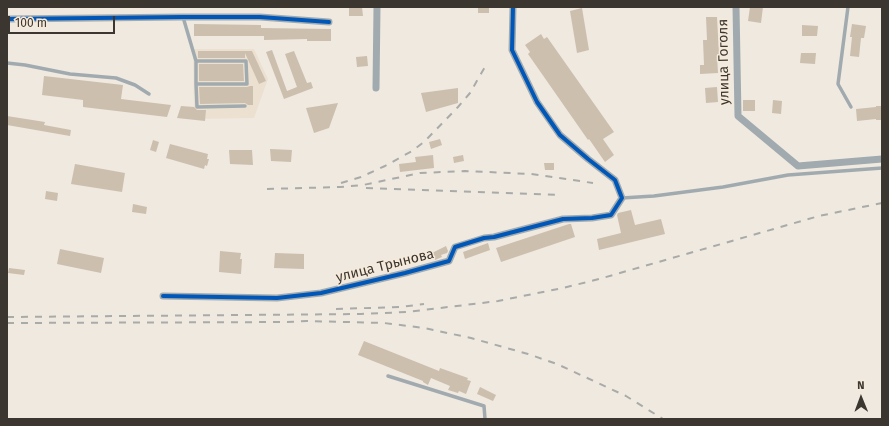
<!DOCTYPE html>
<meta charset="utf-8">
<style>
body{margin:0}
#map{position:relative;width:889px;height:426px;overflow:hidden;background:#f0e9e0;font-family:"Fira Sans",sans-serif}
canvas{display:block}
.frame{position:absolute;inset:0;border:8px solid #3b3630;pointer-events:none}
.north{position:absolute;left:841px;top:378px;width:40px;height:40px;-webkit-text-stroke:3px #f6eada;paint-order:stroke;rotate:359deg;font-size:11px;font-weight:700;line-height:16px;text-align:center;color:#3b3630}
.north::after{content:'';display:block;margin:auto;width:14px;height:18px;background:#3b3630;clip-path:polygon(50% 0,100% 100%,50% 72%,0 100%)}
.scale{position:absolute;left:8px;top:16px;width:107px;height:18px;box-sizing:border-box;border:2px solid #3b3630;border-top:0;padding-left:5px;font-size:12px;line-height:14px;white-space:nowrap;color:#3b3630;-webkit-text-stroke:3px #f6eada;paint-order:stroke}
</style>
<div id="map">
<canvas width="889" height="426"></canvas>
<div class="frame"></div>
<div class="north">N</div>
<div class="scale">100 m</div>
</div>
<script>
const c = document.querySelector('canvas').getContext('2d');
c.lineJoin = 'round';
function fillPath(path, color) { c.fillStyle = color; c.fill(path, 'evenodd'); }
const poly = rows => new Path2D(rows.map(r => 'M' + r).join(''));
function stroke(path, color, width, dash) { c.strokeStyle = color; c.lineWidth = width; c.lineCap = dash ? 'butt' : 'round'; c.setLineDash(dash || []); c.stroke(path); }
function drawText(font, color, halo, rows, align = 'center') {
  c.font = font + ' "Fira Sans",sans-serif'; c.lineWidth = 3; c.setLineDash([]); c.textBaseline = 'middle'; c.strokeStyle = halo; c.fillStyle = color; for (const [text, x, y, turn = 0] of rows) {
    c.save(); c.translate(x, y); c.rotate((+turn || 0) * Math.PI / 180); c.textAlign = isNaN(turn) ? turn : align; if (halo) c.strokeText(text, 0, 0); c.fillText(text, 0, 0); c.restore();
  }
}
fillPath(poly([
 [193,49,254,49,268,79,254,118,194,119]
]), '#ece1d0');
fillPath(poly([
 [349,7,362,7,363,16,349,16],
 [478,7,489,7,489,13,478,13],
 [750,7,763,7,761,23,748,21],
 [582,8,589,50,577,53,570,11],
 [706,17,717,17,719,54,717,55,718,73,700,74,700,65,704,65,703,40,707,40],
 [194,24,261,25,261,28,331,29,331,41,307,41,307,39,264,40,264,36,194,36],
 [852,24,866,26,864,38,861,38,859,57,850,56,852,37,850,37],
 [802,25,818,26,817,36,802,36],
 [541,34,544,39,547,37,614,132,603,139,614,155,605,162,589,139,588,140,528,54,530,52,525,45],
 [272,50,287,91,297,87,285,54,294,51,307,83,311,82,313,88,284,99,266,52],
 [198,51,252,51,266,81,259,84,245,53,245,58,198,58],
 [801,53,816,53,815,64,800,63],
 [367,56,368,66,357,67,356,57],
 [199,64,243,64,244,81,199,81],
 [44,76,123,85,121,99,171,105,167,117,83,107,83,100,42,95],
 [250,86,253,86,253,105,248,105,245,103,200,104,199,87,247,87],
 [717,87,718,102,706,103,705,88],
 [458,88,458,103,426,112,421,93],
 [743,100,755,100,755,111,743,111],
 [773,100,782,101,781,114,772,113],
 [338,103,329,128,314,133,306,108],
 [181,106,194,107,197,110,206,110,205,121,177,118],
 [876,106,882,106,882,120,876,120,876,119,857,121,856,109,876,107],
 [7,116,45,122,44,125,71,130,70,136,7,125],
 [440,139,442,145,431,149,429,142],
 [153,140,159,142,156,152,150,150],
 [170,144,208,154,207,159,209,159,207,166,205,165,204,169,166,158],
 [270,149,292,150,291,162,271,161],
 [229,150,252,150,253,165,230,164],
 [433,155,434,168,400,172,399,164,416,162,415,157],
 [463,155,464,161,454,163,453,157],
 [544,163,554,163,554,170,545,170],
 [75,164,125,173,122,192,71,184],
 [46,191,58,193,57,201,45,199],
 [133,204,147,207,146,214,132,212],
 [631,210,635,225,661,219,665,234,599,250,597,239,621,233,617,215,618,213],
 [569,224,571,224,575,237,501,262,496,248],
 [488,243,490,250,465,259,463,252],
 [446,246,448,251,447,253,441,255,442,257,435,260,432,253],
 [60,249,104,258,101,273,57,264],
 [220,251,241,253,240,259,242,259,241,274,219,272],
 [275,253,304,254,304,269,274,268],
 [9,268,25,270,24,275,8,273],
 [364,341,439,371,440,368,468,378,467,380,471,381,466,394,459,391,458,393,448,390,450,386,431,378,428,385,423,382,423,381,358,355],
 [480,387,496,395,493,401,477,394]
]), '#ccbfad');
stroke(poly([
 [848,7,838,84,851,107],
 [183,17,196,61,246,61,247,84,196,84,196,61],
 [7,63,25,65,70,74,116,78,135,85,149,94],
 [196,84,197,107,245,106],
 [622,198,654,196,723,187,788,175,882,168],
 [388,376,484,406,485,419]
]), '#a1abaf', 3.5);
stroke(poly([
 [736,7,738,116,798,166,882,159],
 [7,19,183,17,260,17,329,22],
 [376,88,377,7],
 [163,296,277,298,321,293,405,273,449,261,455,247,484,238,494,237,563,219,592,218,611,215,622,198,615,180,588,159,560,135,537,102,512,50,513,7]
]), '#a1abaf', 7);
stroke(poly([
 [341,183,361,177,385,166,412,151,424,142,458,107,470,93,486,65],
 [366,188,560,195],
 [267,189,341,187,363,185,420,173,465,171,531,174,593,183],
 [336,309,400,307,424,304],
 [7,317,361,314,407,312,498,301,563,288,599,279,819,216,882,203],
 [7,323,287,322,307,321,384,323,424,328,471,338,528,354,557,364,626,396,663,419]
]), '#a9aba9', 2, [7, 7]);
stroke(poly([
 [7,19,183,17,260,17,329,22],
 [163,296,277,298,321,293,405,273,449,261,455,247,484,238,494,237,563,219,592,218,611,215,622,198,615,180,588,159,560,135,537,102,512,50,513,7]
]), '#0057b8', 4);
drawText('14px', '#3b3630', '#f6eada', [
 ["улица Гоголя",724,62,-91],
 ["улица Трынова",385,266,-14]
]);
</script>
